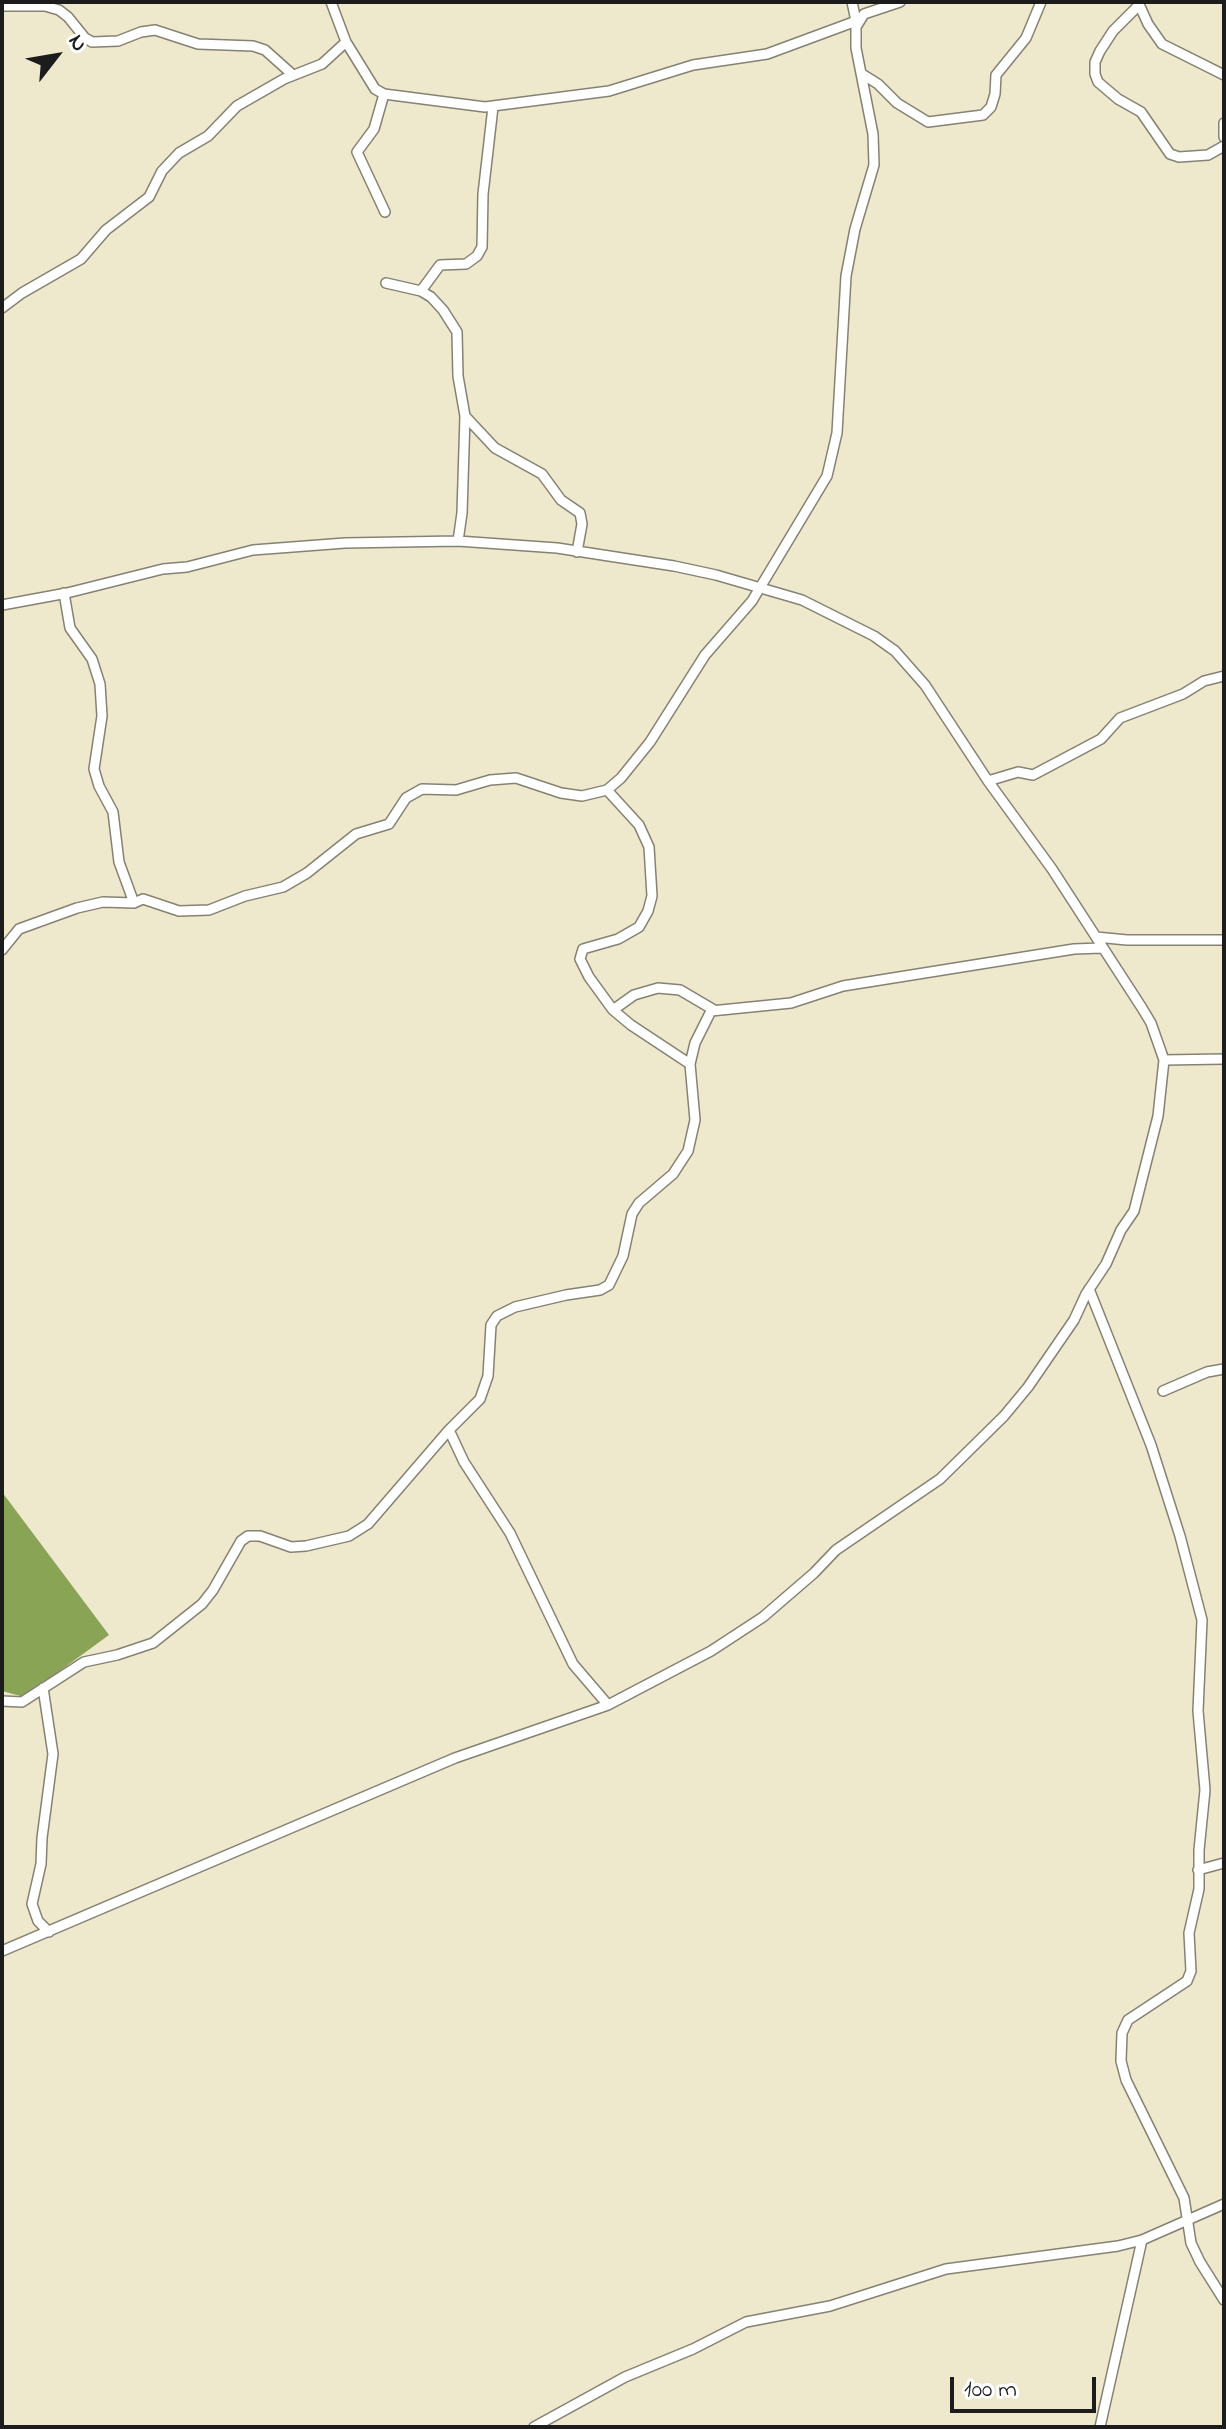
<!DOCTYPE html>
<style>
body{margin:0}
#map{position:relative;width:1226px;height:2429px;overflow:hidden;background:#eee8cc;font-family:"Indie Flower",sans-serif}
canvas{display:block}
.frame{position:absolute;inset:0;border:4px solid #1c1c1c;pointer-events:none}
.north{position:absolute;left:16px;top:16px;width:80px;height:80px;-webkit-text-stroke:6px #fff;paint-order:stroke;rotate:59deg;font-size:22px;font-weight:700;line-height:32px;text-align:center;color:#1c1c1c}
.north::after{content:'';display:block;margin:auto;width:28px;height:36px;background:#1c1c1c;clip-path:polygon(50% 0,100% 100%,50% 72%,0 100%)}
.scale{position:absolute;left:950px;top:2377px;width:146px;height:36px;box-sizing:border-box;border:4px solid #1c1c1c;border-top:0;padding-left:10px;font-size:24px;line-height:28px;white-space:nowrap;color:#1c1c1c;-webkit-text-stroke:6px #fff;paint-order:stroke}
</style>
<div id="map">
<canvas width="1226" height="2429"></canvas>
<div class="frame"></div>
<div class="north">N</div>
<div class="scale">100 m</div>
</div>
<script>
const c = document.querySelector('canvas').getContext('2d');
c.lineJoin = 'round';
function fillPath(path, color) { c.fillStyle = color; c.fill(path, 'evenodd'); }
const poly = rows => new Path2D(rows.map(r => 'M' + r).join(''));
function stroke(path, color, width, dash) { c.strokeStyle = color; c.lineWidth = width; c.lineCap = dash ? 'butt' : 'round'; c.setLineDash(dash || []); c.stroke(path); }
fillPath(poly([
 [2,1492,109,1635,24,1697,2,1691]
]), '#8aa455');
const minor = poly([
 [331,2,346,42,375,89,384,94,485,107,609,91,693,65,767,54,859,20],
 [852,2,856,21],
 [1138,2,1148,24,1162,44,1224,75],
 [1139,5,1113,31,1100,51,1095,62,1095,74,1098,82,1118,99,1141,112,1170,154,1179,157,1208,155,1224,146],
 [2,6,45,6,59,10,68,17,85,38,92,42,118,41,141,32,155,30,198,44,253,46,265,50,293,75],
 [862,74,878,84,897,103,928,122,983,115,991,107,995,94,996,75,1026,38,1041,2],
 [384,94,374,129,357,152,385,212],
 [1224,123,1224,137],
 [386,283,421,291,431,297,443,310,457,332,458,376,465,416,462,513,458,541],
 [421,291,440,265,466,264,477,256,482,247,483,194,493,107],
 [2,308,22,293,81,259,106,230,149,197,162,171,179,153,208,136,237,106,284,79,322,64,346,42],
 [465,416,495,448,542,474,561,500,580,513,582,524,577,552],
 [64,593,70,628,92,659,100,684,102,716,94,769,99,786,113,812,119,862,134,903],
 [2,605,67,593,163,569,187,567,253,550,345,543,458,541,557,548,674,566,716,575,802,600,874,636,895,651,925,685,988,781,1052,869,1142,1008,1151,1023,1164,1060,1158,1116,1134,1211,1121,1230,1106,1264,1086,1294,1074,1320,1028,1387,1004,1416,940,1479,836,1550,814,1573,763,1617,711,1651,608,1705,455,1758,2,1951],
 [988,781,1018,772,1033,775,1101,739,1120,718,1183,694,1204,681,1224,676],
 [607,790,639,825,649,847,652,896,648,911,639,927,618,939,583,949,580,959,589,977,613,1010,631,1025,690,1064],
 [1096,937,1127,940,1224,940],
 [2,950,19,929,77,908,103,902,134,903,143,899,179,911,209,910,245,896,283,887,307,873,356,834,389,824,406,798,422,789,456,790,490,780,516,778,561,793,582,796,607,790,621,778,650,742,705,655,752,601,827,476,837,433,846,276,855,229,874,165,873,134,856,48,856,27,864,14,900,2],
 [613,1010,634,995,658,988,680,990,714,1010],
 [1164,1060,1224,1059],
 [1089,1289,1151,1445,1180,1536,1202,1620,1198,1711,1205,1790,1199,1850,1199,1889,1189,1933,1191,1971,1187,1981,1128,2020,1122,2033,1121,2061,1126,2080,1184,2198,1191,2243,1200,2262,1224,2300],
 [1163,1391,1207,1372,1224,1369],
 [449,1430,464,1462,510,1533,573,1664,608,1705],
 [43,1688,53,1754,42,1838,41,1864,32,1904,38,1921,49,1932],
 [2,1701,22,1702,84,1662,117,1655,153,1643,202,1604,213,1590,241,1541,248,1536,260,1536,291,1547,306,1546,349,1536,368,1524,449,1430,480,1399,488,1376,491,1325,497,1316,515,1307,566,1295,600,1290,609,1285,623,1256,632,1214,639,1203,673,1174,688,1151,695,1120,690,1064,695,1043,711,1011,791,1003,843,986,1074,949,1101,948],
 [1198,1870,1224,1863],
 [534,2427,625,2377,693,2349,746,2322,830,2306,946,2269,1118,2246,1142,2240,1224,2204],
 [1100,2427,1142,2240]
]);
stroke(minor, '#858274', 12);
stroke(minor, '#fff', 9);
</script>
